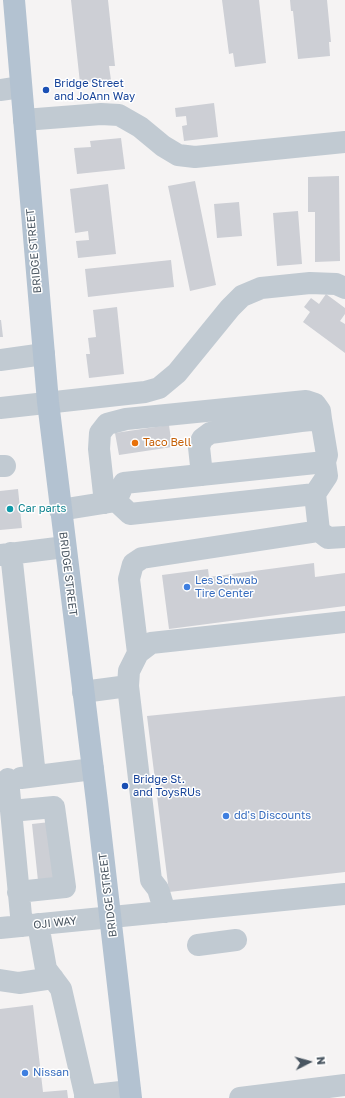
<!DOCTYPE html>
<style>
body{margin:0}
#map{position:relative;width:345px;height:1098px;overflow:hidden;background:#f5f3f3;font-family:"Golos Text",sans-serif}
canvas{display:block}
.north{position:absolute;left:289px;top:1042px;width:40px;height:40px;-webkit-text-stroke:3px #fff;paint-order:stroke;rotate:84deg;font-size:11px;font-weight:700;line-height:16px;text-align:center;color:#4a5661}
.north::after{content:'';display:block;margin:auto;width:14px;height:18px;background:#4a5661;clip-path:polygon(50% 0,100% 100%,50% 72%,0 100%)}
</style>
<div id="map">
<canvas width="345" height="1098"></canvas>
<div class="north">N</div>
</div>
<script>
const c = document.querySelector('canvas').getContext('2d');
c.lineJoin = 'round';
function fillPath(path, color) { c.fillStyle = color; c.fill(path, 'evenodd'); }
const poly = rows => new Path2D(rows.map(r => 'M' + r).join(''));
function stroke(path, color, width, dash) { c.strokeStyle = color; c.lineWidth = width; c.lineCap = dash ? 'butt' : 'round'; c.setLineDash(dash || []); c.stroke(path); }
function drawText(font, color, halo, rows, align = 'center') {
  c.font = font + ' "Golos Text",sans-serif'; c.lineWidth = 3; c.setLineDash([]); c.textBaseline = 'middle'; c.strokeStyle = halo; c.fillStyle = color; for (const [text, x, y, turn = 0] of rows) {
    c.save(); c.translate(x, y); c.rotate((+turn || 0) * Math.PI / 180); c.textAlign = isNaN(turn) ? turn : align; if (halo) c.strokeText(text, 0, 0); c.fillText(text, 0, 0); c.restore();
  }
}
fillPath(poly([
 [71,0,108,0,115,66,109,66,111,80,80,83],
 [222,0,259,0,266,63,235,67,233,53,229,54],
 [290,0,327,0,331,42,329,42,330,56,298,59,293,11,291,11],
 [214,103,218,137,184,141,182,126,187,125,186,116,176,117,175,108],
 [121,138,125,169,77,174,74,148,91,147,90,141],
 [339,176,340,261,315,262,315,212,308,212,308,177],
 [195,181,216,285,190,291,168,186],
 [108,184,116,254,78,258,76,241,89,240,88,231,75,233,70,189],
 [239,202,242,236,217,238,214,204],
 [298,211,302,264,277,266,273,213],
 [171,260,174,287,88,297,85,269],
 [326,294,345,308,345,314,340,321,345,324,345,353,303,322,310,312,304,307,311,298,319,304],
 [117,307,124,374,89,378,86,354,90,354,88,338,96,337,93,310],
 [0,320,1,320,3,337,0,337],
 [169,425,172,447,119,455,115,433],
 [18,489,22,528,0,530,0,491],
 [314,563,315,577,345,573,345,606,169,629,162,575,208,569,209,577],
 [345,696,345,872,169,892,147,716],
 [50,822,56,879,38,881,32,824],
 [33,1005,43,1092,67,1090,68,1098,0,1098,0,1009]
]), '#cdcfd5');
stroke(poly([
 [0,90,21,87],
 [24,120,101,114,119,115,140,127,163,146,178,155,195,157,345,142],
 [0,360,44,354],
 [0,408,145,392,159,388,177,373,230,308,242,296,261,288,310,283,336,284,345,288],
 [325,462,327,476,315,494,130,514,116,501,124,483,325,462],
 [0,466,5,466],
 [202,475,199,447,202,439,210,433,301,421,321,419,327,455,325,462],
 [315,494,319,531,328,538,345,537],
 [105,503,99,449,100,433,107,424,126,419,306,401,315,404,320,411,321,419],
 [60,510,116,501],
 [11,553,35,776],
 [0,555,65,547],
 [138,653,129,579,133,564,142,558,319,531],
 [128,686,151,880,158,889,165,912],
 [83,692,128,686,129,671,138,653,151,643,345,622],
 [21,778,93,769],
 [8,779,22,926],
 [11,811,54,807,65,887,18,892],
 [38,924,46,969,61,989,86,1098],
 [0,928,345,894],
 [198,945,236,940],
 [0,980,19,983,53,978],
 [85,1096,130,1091],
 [240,1098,345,1085]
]), '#c1cad2', 22);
stroke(poly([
 [14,0,48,402,97,802,131,1098]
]), '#b3c2d1', 22);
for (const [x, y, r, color] of [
 [46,90,4,"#1a4fb4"],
 [135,443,4,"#e8710a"],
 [10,509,4,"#0f9aa8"],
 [187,587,4,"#3f7fe0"],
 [125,786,4,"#1a4fb4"],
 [226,816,4,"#3f7fe0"],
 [25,1073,4,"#3f7fe0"]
]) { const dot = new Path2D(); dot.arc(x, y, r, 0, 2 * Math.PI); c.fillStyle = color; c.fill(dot); stroke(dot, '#fff', 1.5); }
drawText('11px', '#164399', '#fff', [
 ["Bridge Street",54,84],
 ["and JoAnn Way",54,97],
 ["Bridge St.",133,780],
 ["and ToysRUs",133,793]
], 'left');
drawText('11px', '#4a5661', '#fff', [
 ["BRIDGE STREET",34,251,-95],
 ["BRIDGE STREET",68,574,83],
 ["BRIDGE STREET",108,895,-97],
 ["OJI WAY",55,923,-6]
]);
drawText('11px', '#c56008', '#fff', [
 ["Taco Bell",143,443]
], 'left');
drawText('11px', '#0d838f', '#fff', [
 ["Car parts",18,509]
], 'left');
drawText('11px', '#366cbe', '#fff', [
 ["Les Schwab",195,581],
 ["Tire Center",195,594],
 ["dd's Discounts",234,816],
 ["Nissan",33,1073]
], 'left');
</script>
